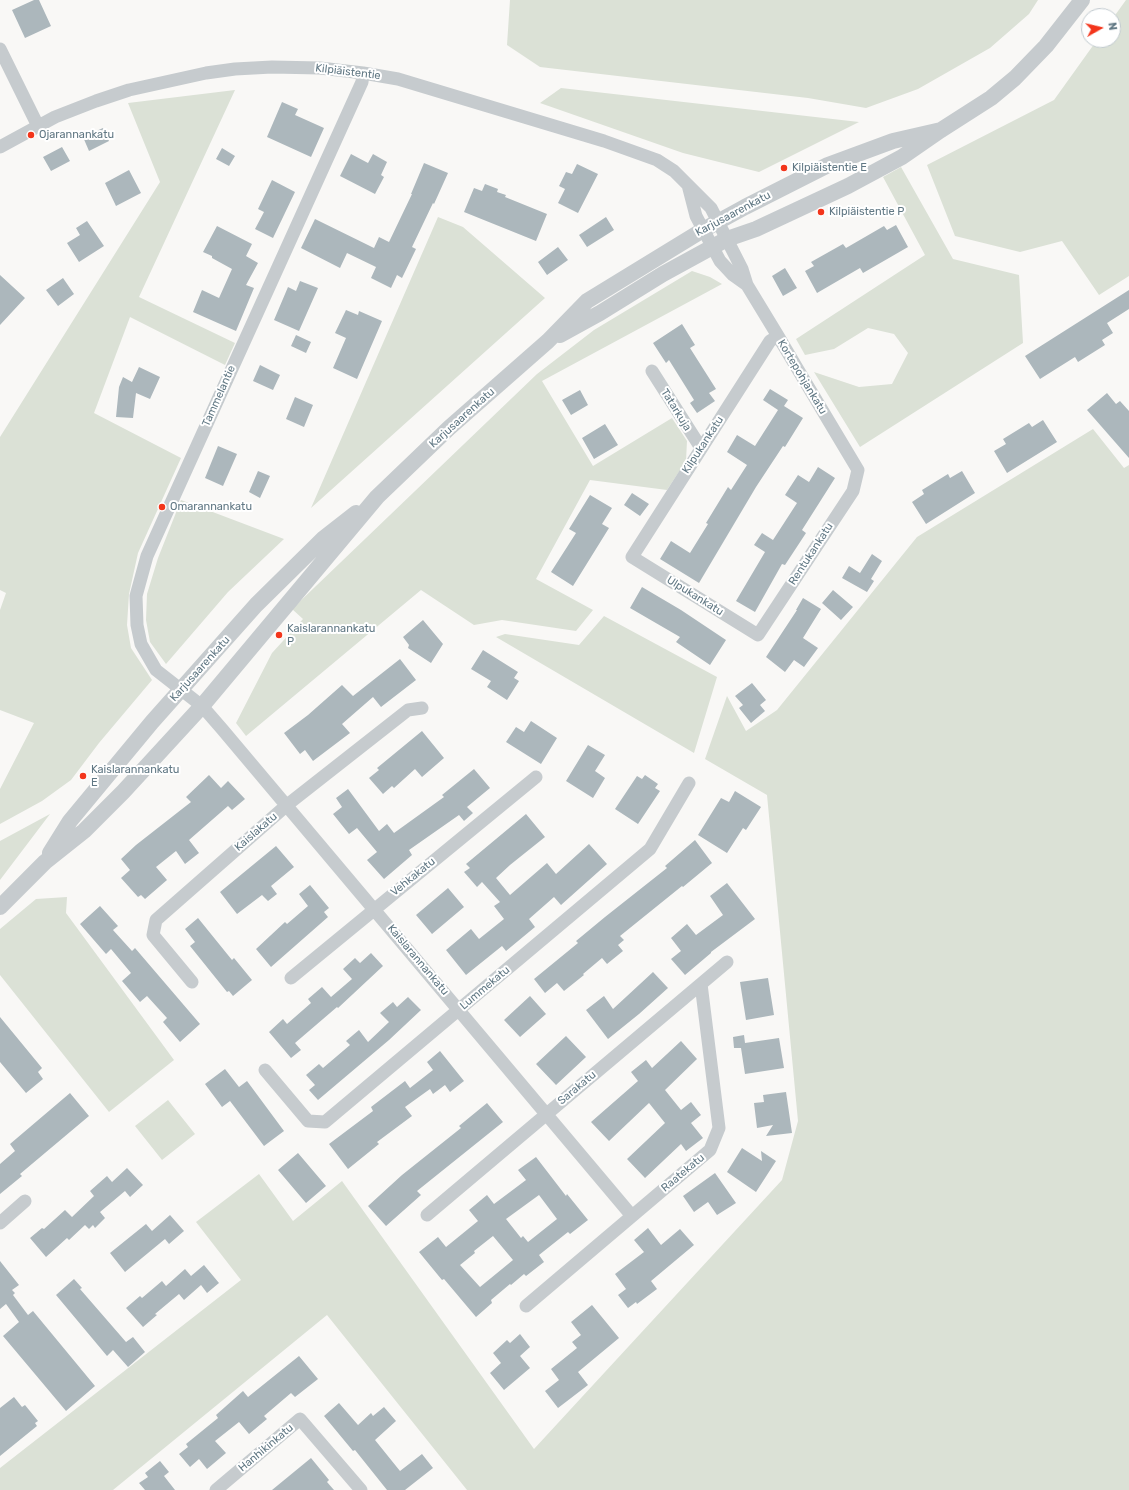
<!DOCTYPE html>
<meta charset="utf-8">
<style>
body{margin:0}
#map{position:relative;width:1129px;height:1490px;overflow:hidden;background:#f9f8f6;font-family:Rubik,sans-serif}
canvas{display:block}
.north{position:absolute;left:1081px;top:8px;width:40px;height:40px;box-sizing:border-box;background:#fff;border:1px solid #c0c9ce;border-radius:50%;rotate:82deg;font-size:11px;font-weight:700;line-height:16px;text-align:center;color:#617884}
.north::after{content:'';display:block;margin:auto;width:14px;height:18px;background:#f3351b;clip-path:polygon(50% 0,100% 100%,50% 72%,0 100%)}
</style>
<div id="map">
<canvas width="1129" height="1490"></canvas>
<div class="north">N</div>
</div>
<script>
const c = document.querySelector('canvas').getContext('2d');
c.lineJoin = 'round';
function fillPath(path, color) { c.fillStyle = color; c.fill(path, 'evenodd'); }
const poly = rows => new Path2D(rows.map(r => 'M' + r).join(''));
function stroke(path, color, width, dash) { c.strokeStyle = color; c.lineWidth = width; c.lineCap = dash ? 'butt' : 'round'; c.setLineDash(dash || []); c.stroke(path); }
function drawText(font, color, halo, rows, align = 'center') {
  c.font = font + ' Rubik,sans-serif'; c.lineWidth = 4; c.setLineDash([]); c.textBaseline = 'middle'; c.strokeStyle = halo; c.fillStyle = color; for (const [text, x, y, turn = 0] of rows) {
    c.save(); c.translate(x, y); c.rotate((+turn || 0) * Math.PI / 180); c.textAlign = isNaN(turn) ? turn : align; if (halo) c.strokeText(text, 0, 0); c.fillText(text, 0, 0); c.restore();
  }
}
fillPath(poly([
 [510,0,1038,0,1029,14,990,48,918,89,866,108,808,98,540,67,507,45],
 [1126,0,1129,0,1129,276,1099,295,1062,241,1020,252,955,236,927,165,1054,100,1097,40,1113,40,1113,18],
 [561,88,859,122,759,172,683,153,540,103],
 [235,90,139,297,235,343,225,365,130,317,94,413,181,458,138,553,129,594,127,625,131,648,152,680,99,743,71,780,42,801,0,824,0,789,34,723,0,710,0,610,6,593,0,590,0,437,160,182,128,103],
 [901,167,953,259,1019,275,1023,343,860,447,814,372,859,387,892,384,908,353,894,334,868,328,834,349,805,355,796,339,925,255,883,177],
 [438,217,463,227,545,298,311,508],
 [692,271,710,277,722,284,542,381,593,466,672,418,687,441,686,461,667,490,590,480,536,579,593,610,576,631,502,620,474,625,421,590,246,736,236,723,272,653,303,619,292,609,537,374,594,330],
 [1093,429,1124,468,1129,465,1129,1490,467,1490,327,1315,113,1490,0,1490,0,1468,241,1280,196,1222,259,1174,293,1221,342,1181,534,1449,782,1180,798,1121,767,795,705,759,727,696,746,731,777,710,917,537],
 [181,500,284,539,228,592,166,664,150,642,146,620,147,594,158,558],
 [604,616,717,677,694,753,496,637,505,634,579,645],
 [50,814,0,880,0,841],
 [67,897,66,913,174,1060,109,1112,0,975,0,929,36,899],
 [168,1100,195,1134,162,1160,135,1126]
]), '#dbe1d6');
fillPath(poly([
 [34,0,39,0,51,26,25,38,12,10],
 [282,102,298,109,295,115,324,128,311,157,267,137],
 [103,128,109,141,89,151,83,137],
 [62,147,70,161,51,171,43,157],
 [222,148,235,156,229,166,216,159],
 [351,154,368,163,373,154,387,162,381,175,384,177,375,194,340,176],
 [424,163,448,173,434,204,433,203,412,247,416,249,402,278,397,275,391,288,371,278,376,267,347,253,340,268,301,248,315,219,374,248,379,237,389,242,412,194,411,194],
 [577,164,598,174,578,213,558,203,565,189,559,186,566,172,572,174],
 [129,170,141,193,116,206,105,183],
 [272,180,295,192,273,238,255,229,264,212,258,209],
 [485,184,498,189,497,192,506,195,505,197,547,214,536,241,464,212,474,188,482,191],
 [606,217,614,230,587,247,579,235],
 [87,221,104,246,79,262,67,243,80,235,76,228],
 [896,225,908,247,863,273,860,268,817,293,805,271,814,266,811,262,843,244,846,248,884,226,887,230],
 [217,226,252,244,246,256,258,263,246,285,254,288,236,331,193,312,202,290,219,298,232,269,212,258,212,256,203,252],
 [558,247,568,260,547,275,538,262],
 [785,268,797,288,783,296,772,276],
 [0,275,25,298,0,325],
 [63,278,74,294,58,306,46,290],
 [300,281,318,288,299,331,274,320,288,287,296,291],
 [1129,290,1129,309,1107,323,1113,333,1102,340,1105,345,1078,362,1075,357,1040,379,1025,356],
 [346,310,358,315,359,311,382,321,357,379,333,368,346,338,335,333],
 [682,324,695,345,690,348,716,389,709,393,715,401,697,413,690,403,694,400,669,360,666,363,653,343],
 [296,335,311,342,306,353,291,346],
 [260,365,280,375,273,390,253,381],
 [139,367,160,377,150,399,136,393,133,418,116,417,119,387,123,377,132,382],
 [770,389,788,400,784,406,803,418,785,447,783,446,756,487,699,583,660,559,671,541,690,553,708,524,706,523,728,487,731,490,747,465,727,452,737,435,755,446,778,410,763,400],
 [580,390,588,405,571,415,562,400],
 [1107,393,1116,404,1120,401,1129,411,1129,458,1087,410],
 [295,397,313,405,304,427,286,419],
 [1043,420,1057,442,1007,473,994,451,1006,444,1003,439,1029,423,1032,427],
 [605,424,618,445,594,459,582,438],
 [218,446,237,454,223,486,205,478],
 [818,467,835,478,802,530,806,533,785,565,782,564,755,612,736,601,765,552,754,545,762,533,773,540,797,503,785,495,798,475,809,482],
 [258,471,270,476,260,498,249,492],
 [962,471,975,493,926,524,912,502,924,494,922,490,948,474,950,478],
 [632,493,649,504,640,516,624,505],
 [590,495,612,508,602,524,609,528,573,586,551,572,576,533,569,529],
 [872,554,882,561,871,579,874,581,867,592,842,578,849,566,860,573],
 [642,587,681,610,726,640,710,665,676,642,680,637,630,608],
 [833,590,853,607,841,620,822,603],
 [803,598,821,609,803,638,818,648,804,667,794,660,785,672,766,657,797,610,796,610],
 [423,620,443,644,431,663,408,648,409,645,403,637],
 [483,650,518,672,514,678,519,681,507,700,487,687,491,681,471,669],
 [400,659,416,680,381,707,373,697,342,724,350,733,313,761,305,750,300,754,284,733,308,715,342,685,353,696],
 [752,683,766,700,760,705,765,711,751,723,739,708,743,705,735,696],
 [531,721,557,738,541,764,506,742,516,727,524,732],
 [422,731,444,758,422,777,415,769,394,788,392,786,383,794,369,778,379,770,377,768],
 [588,745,605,755,595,771,605,778,593,798,566,781],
 [474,769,490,788,467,807,473,813,464,821,459,815,409,850,412,855,384,879,367,860,377,852,357,828,349,834,333,814,342,807,336,798,348,789,379,831,387,824,394,833,444,797,442,795],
 [209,775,221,788,228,781,245,799,232,810,228,806,189,840,199,853,185,864,176,851,156,867,167,880,145,899,141,895,138,897,121,878,130,870,121,859,136,845,191,802,186,797],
 [645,775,658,784,655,788,660,791,638,824,615,809,637,776,642,779],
 [735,791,761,807,746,830,743,828,727,853,698,835,721,798,729,802],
 [526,814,545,837,510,865,496,878,510,895,547,863,556,874,589,844,607,864,561,905,554,897,529,919,535,927,506,951,502,946,466,975,446,950,471,929,479,939,504,919,494,906,500,902,482,882,477,887,464,872,470,868,466,864],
 [695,840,712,863,683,887,682,886,620,936,624,940,618,945,623,951,607,964,602,958,583,974,584,975,564,991,557,983,545,993,534,979,578,943,576,941,605,917,667,868,665,866],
 [276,846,294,867,271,886,277,894,268,901,262,895,237,914,220,892],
 [727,883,755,919,711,952,711,953,685,975,671,959,681,951,671,938,687,924,696,935,723,915,710,896],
 [310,885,329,908,324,912,328,917,271,967,256,949,285,922,287,924,308,906,299,894],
 [448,888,464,907,432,934,416,915],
 [100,906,118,926,113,930,132,951,135,948,200,1024,180,1042,163,1022,167,1018,147,996,140,1002,122,981,131,973,111,949,106,954,80,924],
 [198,918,232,960,234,958,252,980,233,996,229,991,227,992,190,946,195,942,185,929],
 [371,953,383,966,338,1008,337,1007,295,1043,301,1050,291,1058,269,1032,283,1019,287,1024,311,1003,308,999,322,987,331,997,352,979,343,969,355,958,360,963],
 [653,972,668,988,639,1014,608,1039,586,1010,604,996,613,1009],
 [768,978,774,1015,746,1020,740,982],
 [530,996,546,1014,520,1037,504,1020],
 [408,997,421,1010,389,1040,318,1100,309,1090,315,1085,306,1075,319,1064,323,1068,350,1045,346,1041,359,1030,368,1042,389,1022,380,1013,393,1002,397,1007],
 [0,1017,42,1068,38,1072,43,1079,26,1093,0,1062],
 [744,1035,745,1043,779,1038,784,1068,745,1074,741,1048,734,1048,733,1037],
 [566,1036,586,1057,556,1085,536,1064],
 [681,1041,697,1059,665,1090,681,1110,691,1102,701,1115,691,1123,703,1138,686,1151,681,1144,645,1178,627,1159,665,1123,649,1103,609,1141,591,1122,638,1081,631,1072,646,1060,652,1068],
 [440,1051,464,1081,450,1092,445,1085,433,1094,430,1089,405,1107,412,1116,377,1142,379,1144,348,1169,329,1144,373,1111,371,1107,405,1081,410,1088,433,1070,427,1062],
 [225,1069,239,1087,247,1081,284,1131,264,1146,230,1101,222,1107,205,1084],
 [786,1092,792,1133,766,1136,773,1125,757,1128,754,1103,764,1102,763,1095],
 [70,1093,89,1116,20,1174,22,1176,0,1194,0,1164,15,1151,10,1144],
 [487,1103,503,1122,417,1191,421,1195,386,1226,368,1206,402,1175,461,1128,459,1126],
 [742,1148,762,1161,761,1151,776,1161,756,1192,727,1172],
 [298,1153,326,1186,306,1203,278,1170],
 [536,1157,566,1196,567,1194,588,1220,570,1234,568,1232,539,1255,544,1262,526,1276,524,1274,511,1285,510,1284,491,1300,492,1303,476,1317,444,1279,442,1280,419,1252,438,1237,446,1247,478,1221,469,1210,487,1195,494,1204,526,1180,518,1170],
 [539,1195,557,1219,528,1242,523,1236,521,1238,506,1219],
 [493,1236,513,1260,480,1287,460,1265,475,1253,474,1251],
 [127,1168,143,1185,130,1197,125,1191,100,1212,105,1218,95,1228,93,1225,89,1229,85,1225,69,1240,67,1238,46,1257,30,1238,42,1228,44,1229,65,1210,72,1217,94,1196,90,1191,107,1176,112,1182],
 [715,1173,736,1203,717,1215,708,1202,694,1212,683,1196],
 [170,1215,184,1231,169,1244,165,1239,125,1272,110,1253,146,1224,152,1231],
 [648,1228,661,1245,680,1229,694,1245,651,1281,657,1289,637,1304,636,1302,628,1308,618,1295,626,1289,615,1274,644,1252,634,1240],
 [0,1261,19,1285,12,1290,15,1293,13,1295,28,1315,33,1311,95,1386,66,1411,3,1336,19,1322,6,1304,0,1309],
 [204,1265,219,1283,207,1293,201,1285,184,1300,179,1294,155,1314,157,1315,143,1327,126,1308,140,1296,142,1298,162,1281,166,1286,185,1269,191,1276],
 [74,1279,82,1288,80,1289,126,1342,133,1337,145,1352,128,1367,113,1350,107,1356,56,1295],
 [592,1305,619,1338,578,1372,588,1385,558,1408,545,1391,559,1380,551,1369,577,1348,572,1342,581,1335,571,1322],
 [520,1334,530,1347,520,1356,530,1368,504,1390,490,1373,501,1363,493,1353,507,1340,510,1343],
 [299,1356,318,1379,295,1397,291,1393,264,1416,267,1419,249,1434,239,1422,215,1441,226,1453,207,1469,199,1459,190,1467,179,1454,188,1447,186,1444,218,1418,216,1415,243,1391,248,1397],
 [14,1397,22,1407,25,1405,38,1421,35,1423,37,1426,0,1456,0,1408],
 [339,1403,358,1425,371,1413,373,1416,384,1407,396,1421,375,1440,400,1471,422,1454,433,1468,405,1490,387,1490,355,1450,353,1451,324,1416],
 [311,1458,329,1480,327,1482,334,1490,272,1490],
 [160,1461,169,1472,164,1476,175,1490,145,1490,139,1483,148,1477,145,1473]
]), '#acb7bc');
stroke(poly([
 [0,49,38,126],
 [363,73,362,82,147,556,136,596,137,625,141,644,156,670,202,706,222,729,632,1216],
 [0,147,55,117,96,101,129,90,206,73,235,69,272,67,320,68,363,73,398,79,604,141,657,160,674,171,711,208,742,269,747,285,778,336,797,368,858,470,853,491,758,635,632,557,770,341,778,336],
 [688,185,696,216,720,261,733,275,747,285],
 [652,371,701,448],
 [291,978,536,777],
 [192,982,153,935,156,920,287,805,408,710,422,708],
 [265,1070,308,1121,325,1122,650,849,689,783],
 [427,1215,727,962],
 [0,1223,25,1201],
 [526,1306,710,1150,719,1128,701,984],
 [216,1490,300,1419,361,1490]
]), '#c6cbce', 13);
stroke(poly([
 [560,335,600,313,663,274,727,239,756,229,848,186,902,157,941,130,991,98,1015,78,1046,46,1082,0],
 [50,853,70,821,152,722,256,605,324,538,356,513],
 [0,907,45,862,84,831,123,792,202,706,377,497,449,428,548,341,587,301,703,230,745,207,828,165,893,141,941,130]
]), '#c6cbce', 16);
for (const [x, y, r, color] of [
 [31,135,4,"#f3351b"],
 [784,168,4,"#f3351b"],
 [821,212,4,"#f3351b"],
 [162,507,4,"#f3351b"],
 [279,635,4,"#f3351b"],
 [83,776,4,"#f3351b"]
]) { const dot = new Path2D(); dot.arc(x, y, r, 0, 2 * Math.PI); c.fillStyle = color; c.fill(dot); stroke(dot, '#fff', 1.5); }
drawText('11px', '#617884', '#fff', [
 ["Kilpiäistentie",348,72,7],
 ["Karjusaarenkatu",733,214,-28],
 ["Kortepohjankatu",802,377,59],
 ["Tammelantie",219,396,-66],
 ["Tatarkuja",676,410,58],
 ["Karjusaarenkatu",462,418,-42],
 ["Kilpukankatu",703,445,-57],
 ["Rentukankatu",811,554,-57],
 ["Ulpukankatu",695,596,32],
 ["Karjusaarenkatu",200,669,-48],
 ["Kaislakatu",256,832,-41],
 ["Vehkakatu",413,877,-39],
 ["Kaislarannankatu",418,960,50],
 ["Lummekatu",485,988,-40],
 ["Sarakatu",577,1088,-40],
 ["Raatekatu",683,1173,-40],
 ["Hanhikinkatu",266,1448,-40]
]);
drawText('11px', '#617884', '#fff', [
 ["Ojarannankatu",39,135],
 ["Kilpiäistentie E",792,168],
 ["Kilpiäistentie P",829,212],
 ["Omarannankatu",170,507],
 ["Kaislarannankatu",287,629],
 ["P",287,642],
 ["Kaislarannankatu",91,770],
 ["E",91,783]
], 'left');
</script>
